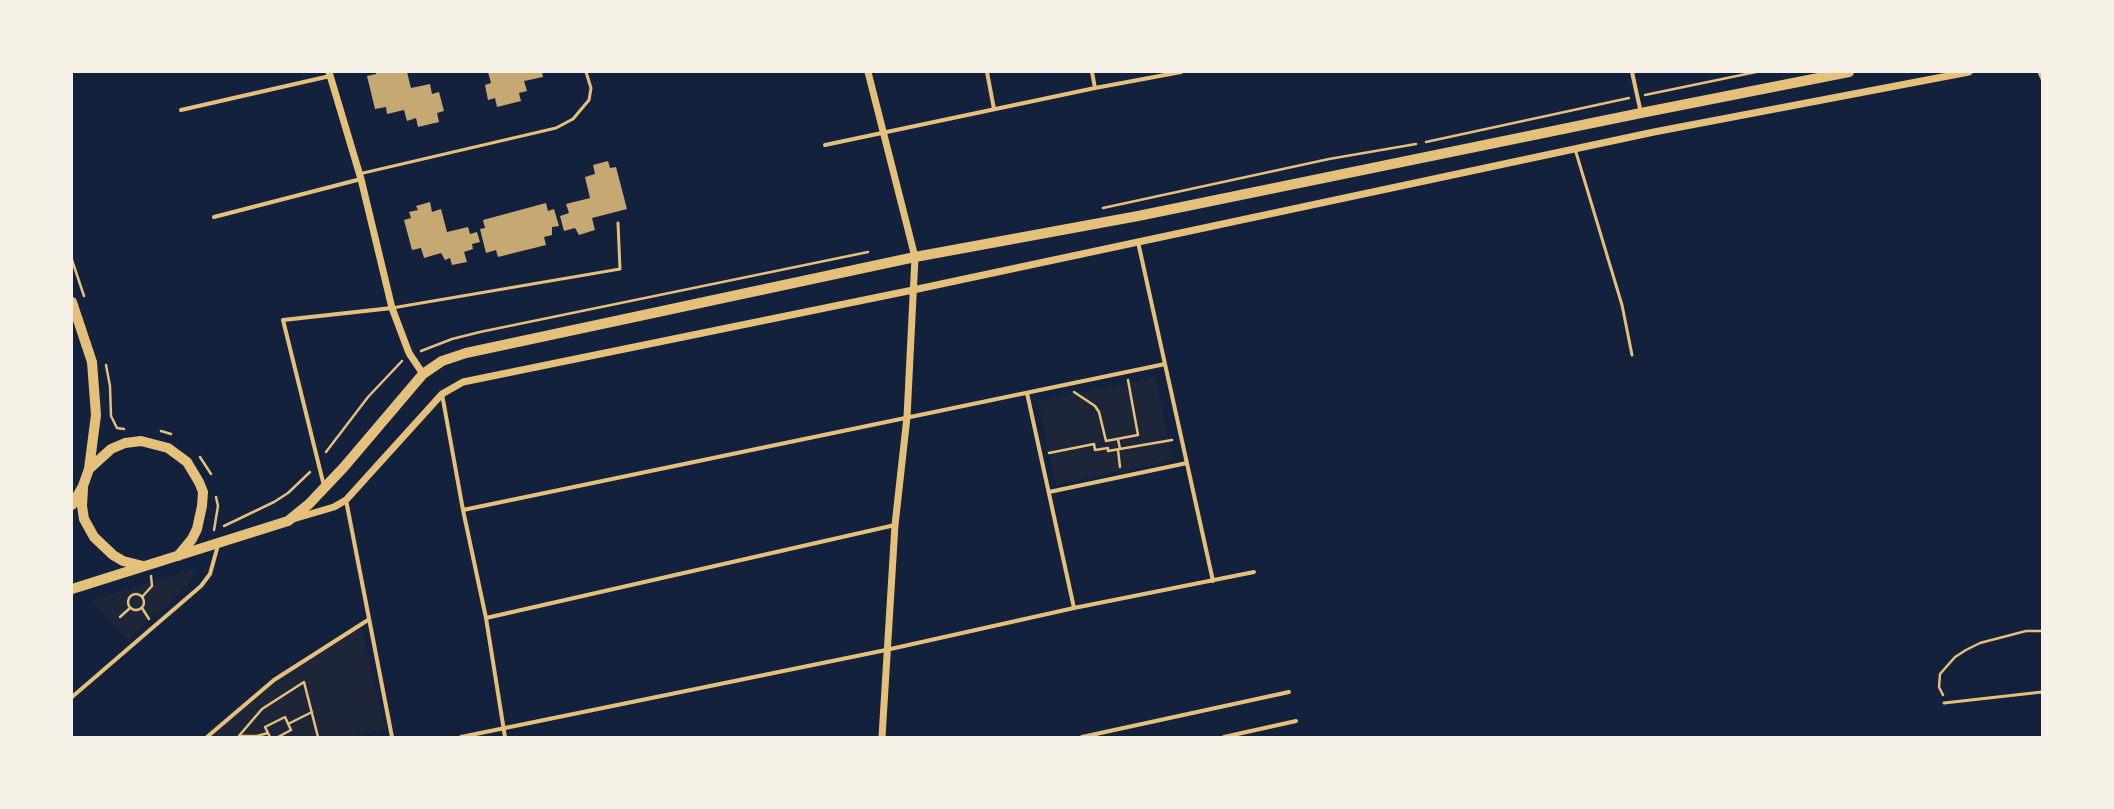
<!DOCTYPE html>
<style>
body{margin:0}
#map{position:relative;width:2114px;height:809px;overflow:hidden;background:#14213d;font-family:"Open Sans",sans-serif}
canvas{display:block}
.frame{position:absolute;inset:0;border:73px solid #f6f1e7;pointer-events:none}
</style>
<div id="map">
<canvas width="2114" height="809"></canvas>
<div class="frame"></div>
</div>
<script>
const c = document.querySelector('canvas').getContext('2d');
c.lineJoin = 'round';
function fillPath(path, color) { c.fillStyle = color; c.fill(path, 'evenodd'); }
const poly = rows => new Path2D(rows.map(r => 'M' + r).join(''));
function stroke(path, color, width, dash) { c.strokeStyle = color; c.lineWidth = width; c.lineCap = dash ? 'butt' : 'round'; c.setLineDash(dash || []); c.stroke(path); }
fillPath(poly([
 [1155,377,1173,460,1056,485,1038,401],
 [194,569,192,578,184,590,127,640,92,600],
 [361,626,386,729,349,737,210,737,280,672]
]), '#1d2539');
fillPath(poly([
 [376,72,407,72,411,88,430,84,432,94,439,92,444,111,437,113,439,122,418,127,416,118,407,121,404,110,387,114,386,107,375,109,367,76,376,74],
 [488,72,542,72,543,77,524,81,527,91,519,93,521,101,497,107,495,98,488,100,485,85,491,83],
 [608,161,610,168,616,167,627,209,592,218,595,230,579,235,575,228,564,231,560,216,569,213,566,204,590,198,585,177,595,174,593,165],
 [430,202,432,212,441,209,447,232,468,227,470,234,477,232,480,242,472,244,473,249,464,252,467,262,452,265,450,258,445,260,441,253,424,258,421,248,412,250,404,220,411,218,409,212,418,210,416,206],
 [546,203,548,211,554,209,559,226,552,227,552,235,544,237,546,245,498,257,496,250,486,253,480,229,485,228,483,220]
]), '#c6a872');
stroke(poly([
 [1645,95,1756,72],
 [1426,142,1629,98],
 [1103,208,1329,159,1416,144],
 [72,260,84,296],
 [421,351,452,339,480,332,868,252],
 [106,365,110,386,111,416,117,428,124,429],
 [1074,392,1095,406,1099,412,1106,441,1138,435,1128,380],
 [161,431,171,434],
 [1118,439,1120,449],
 [1118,450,1120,467],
 [326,452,368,397,402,361],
 [1049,453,1094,444,1095,450,1108,448,1108,451,1172,440],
 [200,457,211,474],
 [224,526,274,502,288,493,310,472],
 [214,530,218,506,216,497],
 '128 602a8 8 0 1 1 16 0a8 8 0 1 1-16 0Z',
 [142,597,152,586,151,576],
 [142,608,149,619],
 [120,617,130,608],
 [1943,695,1939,687,1940,674,1955,657,1966,650,1980,643,2026,631,2042,631],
 [288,724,312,712],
 [239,736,257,736,268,733],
 [238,737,262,709,304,682,318,737],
 [270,737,265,727,285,717,291,730,278,737]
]), '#e5c07b', 2.5);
stroke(poly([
 [2039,72,2042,79],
 [1575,149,1622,305,1632,355],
 [359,174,556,128,573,119,589,100,591,88,586,72],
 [392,308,620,269,618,223],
 [1944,703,2042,692]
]), '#e5c07b', 3);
stroke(poly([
 [987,72,994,109],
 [1092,72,1095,88],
 [1632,72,1641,113],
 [181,110,330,76],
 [825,145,1095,88,1181,72],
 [214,217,361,179],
 [1138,242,1213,581],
 [1027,393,1074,608],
 [442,394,463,510,486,618,505,737],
 [324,486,283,320,392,308],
 [1049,492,1187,463],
 [346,500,392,737],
 [463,510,1165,364],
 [486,618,895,525],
 [72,697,201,586,210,574,218,545],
 [207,737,274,680,368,620],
 [461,737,886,650,1074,608,1254,572],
 [1082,737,1289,692],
 [1224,737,1296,721]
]), '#e5c07b', 4);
stroke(poly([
 [329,72,361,179,392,308,409,353,423,374],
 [868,72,915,257,907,417,895,525,882,737],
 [293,519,334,507,346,500,442,394,463,382,913,290,1654,132,1969,72]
]), '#e5c07b', 7);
stroke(poly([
 [72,302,92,362,96,415,89,469,83,486,72,505],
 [89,469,111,449,125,443,141,441,168,448,187,462,199,482,203,492,202,506,197,529,192,539,178,556],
 [83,489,82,506,84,519,94,537,113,555,123,561,143,566],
 [72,589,288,521,309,504,344,467,423,374,442,361,466,353,915,257,1138,216,1641,113,1849,72]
]), '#e5c07b', 10);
</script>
